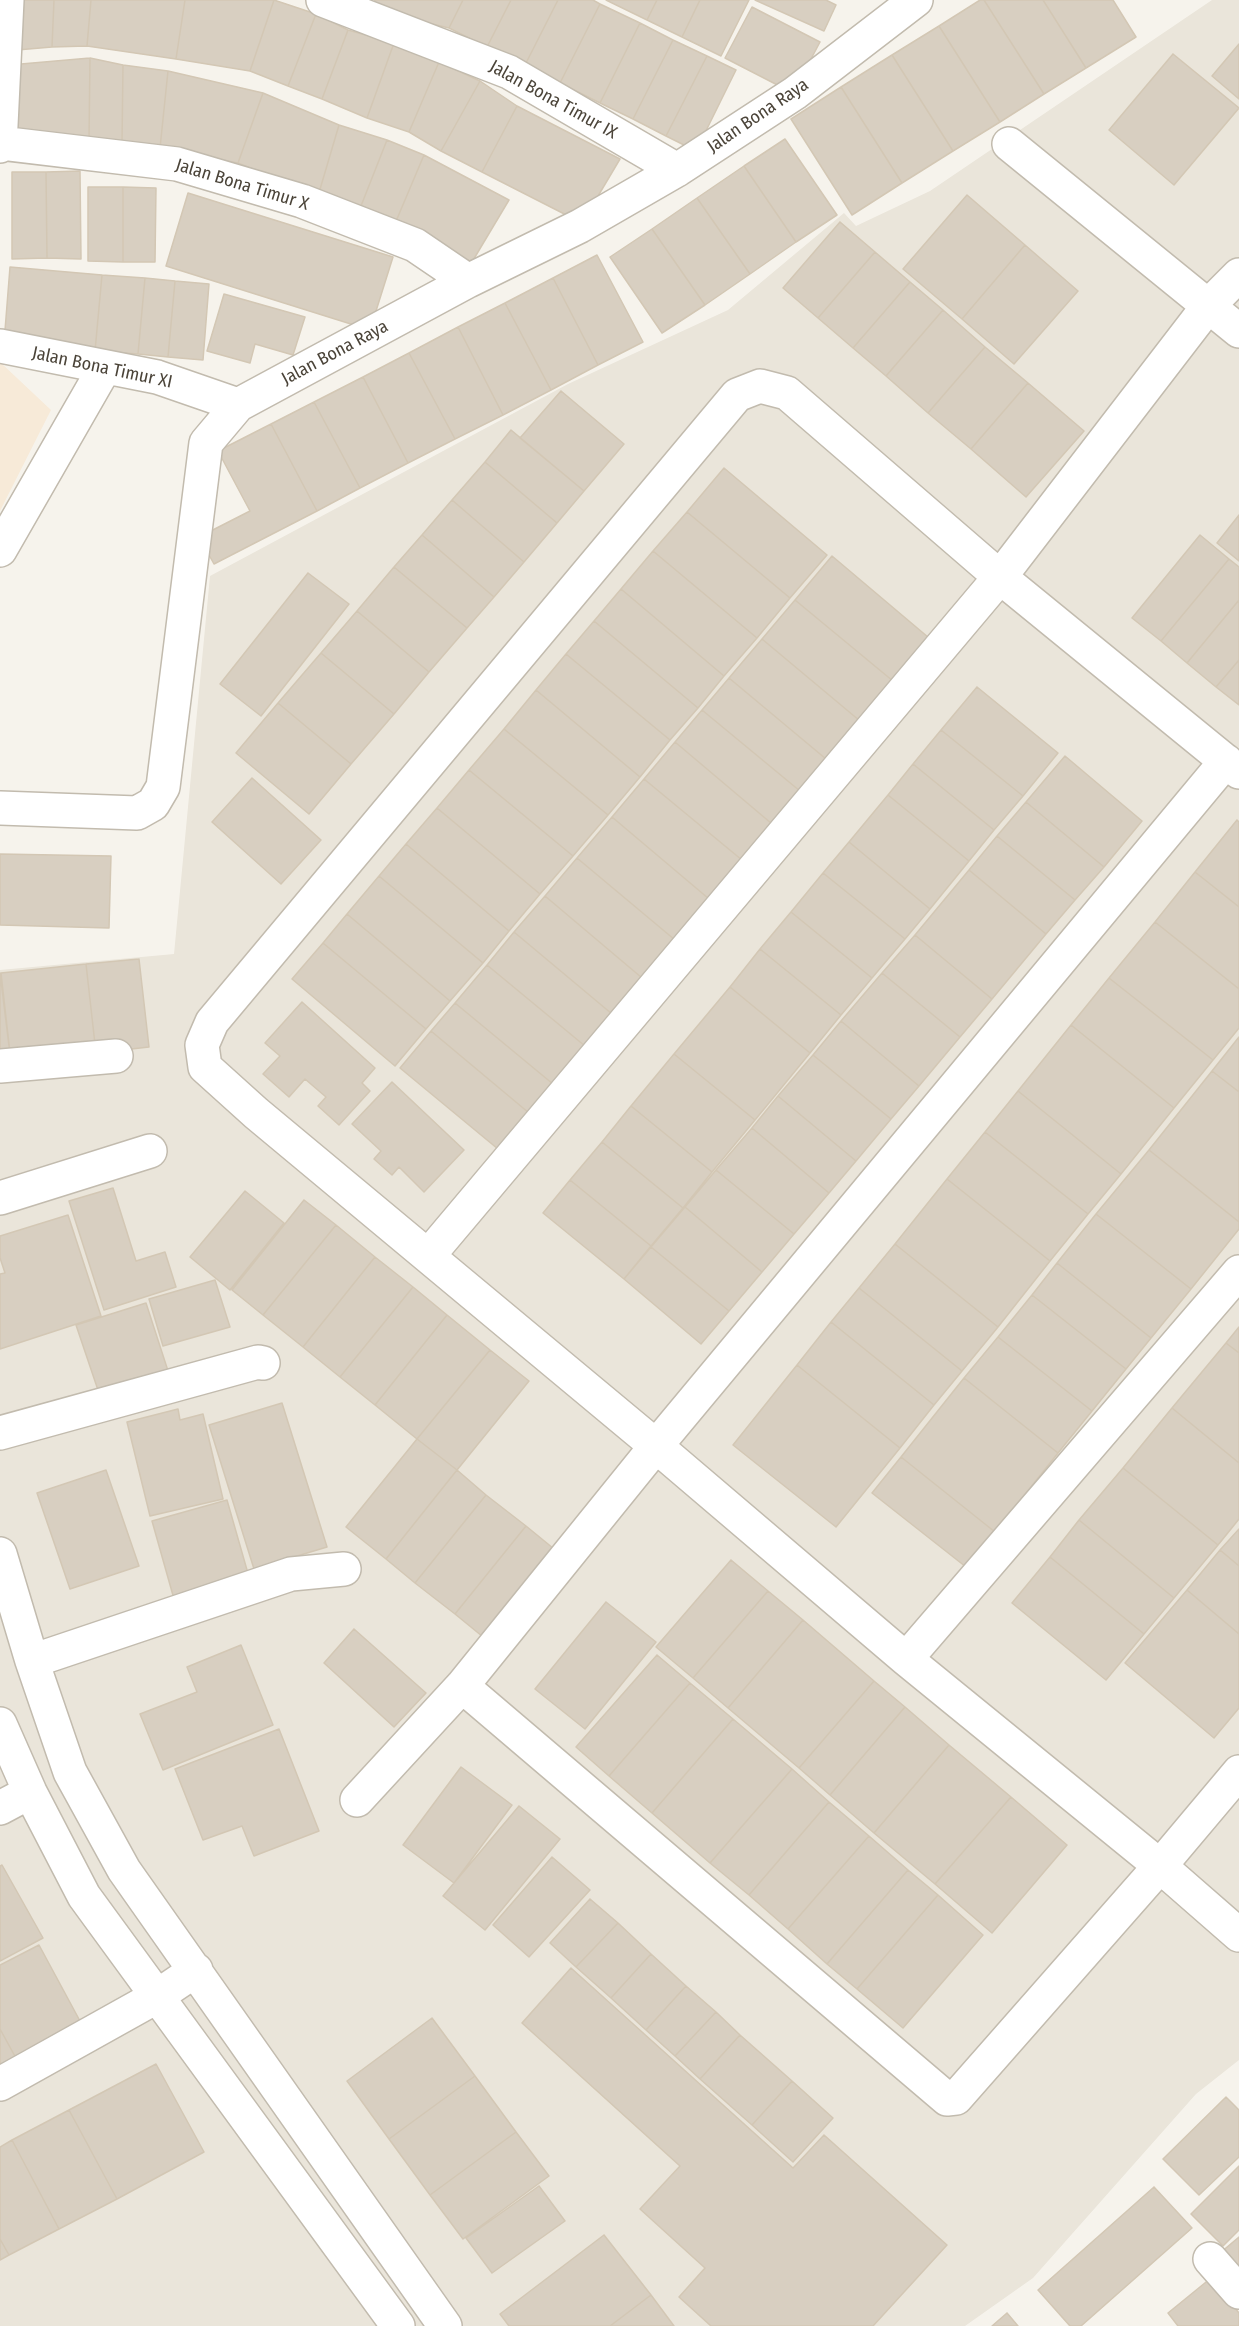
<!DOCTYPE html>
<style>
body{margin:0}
canvas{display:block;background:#f6f3ec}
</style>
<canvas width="1239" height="2326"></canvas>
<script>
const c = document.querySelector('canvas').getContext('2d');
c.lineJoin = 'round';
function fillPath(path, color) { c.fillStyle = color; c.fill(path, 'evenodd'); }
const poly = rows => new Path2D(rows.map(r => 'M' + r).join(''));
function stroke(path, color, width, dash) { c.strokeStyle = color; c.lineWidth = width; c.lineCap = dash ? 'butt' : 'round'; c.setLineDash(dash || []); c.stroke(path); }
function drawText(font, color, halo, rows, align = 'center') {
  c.font = font + ' "Fira Sans Condensed",sans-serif'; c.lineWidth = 5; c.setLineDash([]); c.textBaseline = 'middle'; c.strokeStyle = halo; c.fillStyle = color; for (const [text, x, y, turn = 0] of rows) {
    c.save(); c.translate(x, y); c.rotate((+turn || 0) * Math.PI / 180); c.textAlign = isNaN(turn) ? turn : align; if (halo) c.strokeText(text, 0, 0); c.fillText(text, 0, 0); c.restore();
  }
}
fillPath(poly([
 [1212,0,1239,0,1239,2060,1196,2094,1033,2278,965,2326,0,2326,0,970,174,954,210,576,568,384,728,310,844,213,856,226,930,191]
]), '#eae5da');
fillPath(poly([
 [0,362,51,410,0,511]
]), '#f7ead8');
const building = poly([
 [20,0,54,0,52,47,17,50,20,0],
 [54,0,91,0,87,46,52,47,54,0],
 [91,0,185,0,176,59,87,46,91,0],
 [185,0,274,0,250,71,176,59,185,0],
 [274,0,316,14,288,86,250,71,274,0],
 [375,0,463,0,449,28,372,10,375,0],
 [463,0,511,0,487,47,449,28,463,0],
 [511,0,558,0,525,65,487,47,511,0],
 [558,0,593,0,600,4,560,83,525,65,558,0],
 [606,0,657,0,647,20,606,0],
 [657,0,700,0,682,37,647,20,657,0],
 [700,0,749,0,721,56,682,37,700,0],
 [755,0,826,0,836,5,824,31,755,0],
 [980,0,984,0,1044,94,1000,122,939,26,980,0],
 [984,0,1043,0,1086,68,1044,94,984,0],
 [1043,0,1113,0,1136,37,1086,68,1043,0],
 [600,4,640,23,600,103,560,83,600,4],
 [752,7,820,42,793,93,725,58,752,7],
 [316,14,348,30,322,99,288,86,316,14],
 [640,23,673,40,633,119,600,103,640,23],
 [939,26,1000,122,953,151,892,55,939,26],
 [348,30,394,43,367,118,322,99,348,30],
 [673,40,707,56,666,136,633,119,673,40],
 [394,43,439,62,409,132,367,118,394,43],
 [1239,44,1239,99,1212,76,1239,44],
 [1173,54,1239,108,1174,185,1109,130,1173,54],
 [892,55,953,151,902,183,841,87,892,55],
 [707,56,736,70,696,151,666,136,707,56],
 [90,58,89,140,11,135,21,64,90,58],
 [90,58,123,65,122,143,89,140,90,58],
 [439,62,480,81,441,151,409,132,439,62],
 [123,65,168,71,160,148,122,143,123,65],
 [168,71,263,93,238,163,160,148,168,71],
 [480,81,517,106,482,172,441,151,480,81],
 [841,87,902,183,852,215,791,119,841,87],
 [263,93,339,125,318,196,238,163,263,93],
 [517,106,620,159,582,223,482,172,517,106],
 [339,125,387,140,359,211,318,196,339,125],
 [785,139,837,215,796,242,744,166,785,139],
 [387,140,424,155,394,226,359,211,387,140],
 [424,155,509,200,472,262,394,226,424,155],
 [744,166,796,242,750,274,697,198,744,166],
 [80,171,81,259,47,258,46,172,80,171],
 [12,172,46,172,47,258,12,259,12,172],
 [88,187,123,187,123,262,88,261,88,187],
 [123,187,156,188,155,262,123,262,123,187],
 [188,193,393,257,370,330,166,266,188,193],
 [967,195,1025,245,962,319,903,269,967,195],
 [697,198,750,274,705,305,652,229,697,198],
 [840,222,875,252,818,318,783,288,840,222],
 [652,229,705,305,662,333,610,257,652,229],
 [1025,245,1078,291,1014,364,962,319,1025,245],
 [875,252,910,282,853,348,818,318,875,252],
 [597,255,643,342,598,365,553,278,597,255],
 [10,267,102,275,95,351,4,343,10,267],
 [102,275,145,278,138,354,95,351,102,275],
 [145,278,175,281,168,357,138,354,145,278],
 [553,278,598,365,551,390,505,303,553,278],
 [175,281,209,284,203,360,168,357,175,281],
 [910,282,943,310,886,376,853,348,910,282],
 [224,294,305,317,293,355,255,344,250,363,207,351,224,294],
 [505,303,551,390,503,415,458,327,505,303],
 [943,310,985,347,928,413,886,376,943,310],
 [458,327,503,415,455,439,409,353,458,327],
 [985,347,1028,383,971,449,928,413,985,347],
 [409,353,455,439,408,463,363,377,409,353],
 [363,377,408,463,360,488,314,402,363,377],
 [1028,383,1084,431,1026,497,971,449,1028,383],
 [561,391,624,444,584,491,520,438,561,391],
 [314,402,360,488,317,511,271,424,314,402],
 [271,424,317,511,214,564,199,537,250,511,218,451,271,424],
 [511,430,584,491,557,523,485,462,511,430],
 [485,462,557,523,524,562,452,500,485,462],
 [724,468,827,555,790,598,687,512,724,468],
 [452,500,524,562,494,597,422,535,452,500],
 [687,512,790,598,757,638,653,551,687,512],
 [1239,515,1239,561,1217,543,1239,515],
 [422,535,494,597,467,628,394,567,422,535],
 [1200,535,1229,559,1161,641,1132,618,1200,535],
 [653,551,757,638,724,676,621,589,653,551],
 [832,556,935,643,899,686,795,600,832,556],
 [1229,559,1239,567,1239,600,1187,663,1161,641,1229,559],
 [394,567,467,628,429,672,357,611,394,567],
 [308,573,349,604,261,716,220,684,308,573],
 [621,589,724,676,698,708,594,621,621,589],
 [795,600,899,686,866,726,762,639,795,600],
 [1239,600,1239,660,1216,687,1187,663,1239,600],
 [357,611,429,672,394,714,321,653,357,611],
 [594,621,698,708,670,740,566,654,594,621],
 [762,639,866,726,832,764,729,678,762,639],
 [321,653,394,714,351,764,278,703,321,653],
 [566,654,670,740,640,777,536,690,566,654],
 [1239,660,1239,705,1216,687,1239,660],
 [729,678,832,764,806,796,702,710,729,678],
 [977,687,1058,753,1023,796,941,730,977,687],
 [536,690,640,777,608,815,504,729,536,690],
 [278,703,351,764,309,814,236,753,278,703],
 [702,710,806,796,778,829,675,742,702,710],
 [504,729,608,815,573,856,469,770,504,729],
 [941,730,1023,796,994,830,913,764,941,730],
 [675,742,778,829,748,865,644,779,675,742],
 [1065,756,1142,821,1104,867,1026,802,1065,756],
 [913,764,994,830,969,861,888,795,913,764],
 [469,770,573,856,540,894,437,808,469,770],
 [252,778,321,840,281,884,212,822,252,778],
 [644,779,748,865,715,904,612,817,644,779],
 [888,795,969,861,930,909,849,842,888,795],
 [1026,802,1104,867,1075,900,997,836,1026,802],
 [437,808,540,894,509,931,406,844,437,808],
 [612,817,715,904,681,945,577,858,612,817],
 [1237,820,1239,822,1239,907,1195,872,1237,820],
 [997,836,1075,900,1046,934,969,870,997,836],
 [849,842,930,909,905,939,823,873,849,842],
 [406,844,509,931,483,963,379,876,406,844],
 [0,854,111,856,109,928,0,925,0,854],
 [577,858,681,945,648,983,545,896,577,858],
 [969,870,1046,934,992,999,915,935,969,870],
 [1195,872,1239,907,1239,989,1155,922,1195,872],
 [823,873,905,939,872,978,791,912,823,873],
 [379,876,483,963,450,1001,347,914,379,876],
 [545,896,648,983,618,1019,514,932,545,896],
 [791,912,872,978,841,1015,760,949,791,912],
 [347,914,450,1001,426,1029,323,943,347,914],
 [1155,922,1239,989,1239,1028,1213,1060,1109,978,1155,922],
 [514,932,618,1019,591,1051,487,965,514,932],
 [915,935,992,999,960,1037,882,973,915,935],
 [323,943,426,1029,395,1066,292,979,323,943],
 [760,949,841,1015,810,1053,730,987,760,949],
 [139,959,149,1047,96,1053,86,964,139,959],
 [86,964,96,1053,11,1062,1,973,86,964],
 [487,965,591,1051,559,1089,455,1003,487,965],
 [0,973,11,1062,0,1063,0,973],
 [882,973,960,1037,919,1086,841,1021,882,973],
 [1109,978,1213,1060,1174,1108,1071,1025,1109,978],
 [730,987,810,1053,755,1120,674,1054,730,987],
 [302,1002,375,1068,362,1083,370,1091,339,1125,318,1106,326,1097,305,1079,289,1097,263,1074,280,1056,265,1043,302,1002],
 [455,1003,559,1089,535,1118,431,1031,455,1003],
 [841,1021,919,1086,891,1119,813,1055,841,1021],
 [1071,1025,1174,1108,1121,1174,1018,1091,1071,1025],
 [431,1031,535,1118,504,1154,400,1068,431,1031],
 [1239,1037,1239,1092,1212,1071,1239,1037],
 [674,1054,755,1120,712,1172,631,1106,674,1054],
 [813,1055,891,1119,856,1161,778,1096,813,1055],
 [1212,1071,1239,1092,1239,1222,1149,1150,1212,1071],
 [392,1082,464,1150,424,1192,399,1167,392,1175,374,1159,381,1151,352,1124,392,1082],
 [1018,1091,1121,1174,1088,1214,985,1132,1018,1091],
 [778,1096,856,1161,829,1193,752,1128,778,1096],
 [631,1106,712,1172,683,1208,602,1142,631,1106],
 [752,1128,829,1193,794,1234,716,1170,752,1128],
 [985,1132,1088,1214,1050,1261,947,1179,985,1132],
 [602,1142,683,1208,651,1246,570,1180,602,1142],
 [1149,1150,1239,1222,1239,1229,1191,1289,1096,1214,1149,1150],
 [716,1170,794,1234,762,1272,685,1207,716,1170],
 [947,1179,1050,1261,998,1327,895,1244,947,1179],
 [570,1180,651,1246,624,1279,543,1213,570,1180],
 [113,1188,136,1261,165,1252,176,1287,104,1310,69,1201,113,1188],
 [245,1191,284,1223,230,1290,190,1257,245,1191],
 [304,1200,336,1225,263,1315,232,1290,304,1200],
 [685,1207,762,1272,729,1311,651,1247,685,1207],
 [1096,1214,1191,1289,1151,1338,1057,1263,1096,1214],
 [68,1215,101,1316,0,1349,0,1274,5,1273,0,1258,0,1236,68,1215],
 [336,1225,375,1257,303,1347,263,1315,336,1225],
 [895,1244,998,1327,962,1371,859,1288,895,1244],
 [651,1247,729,1311,701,1344,624,1279,651,1247],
 [375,1257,413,1287,340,1377,303,1347,375,1257],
 [1057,1263,1151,1338,1126,1369,1032,1295,1057,1263],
 [215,1280,230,1327,163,1346,149,1299,215,1280],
 [413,1287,447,1315,375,1405,340,1377,413,1287],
 [859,1288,962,1371,934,1405,831,1322,859,1288],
 [1032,1295,1126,1369,1092,1411,998,1337,1032,1295],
 [146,1303,169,1374,100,1396,76,1325,146,1303],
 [447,1315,490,1350,417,1439,375,1405,447,1315],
 [831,1322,934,1405,900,1448,797,1365,831,1322],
 [1239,1327,1239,1353,1226,1343,1239,1327],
 [998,1337,1092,1411,1058,1453,964,1378,998,1337],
 [1226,1343,1239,1353,1239,1463,1172,1408,1226,1343],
 [490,1350,529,1381,457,1470,417,1439,490,1350],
 [797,1365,900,1448,836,1527,733,1445,797,1365],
 [964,1378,1058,1453,995,1532,901,1457,964,1378],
 [282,1403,327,1547,254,1569,209,1425,282,1403],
 [1172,1408,1239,1463,1239,1519,1218,1545,1123,1468,1172,1408],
 [178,1409,180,1420,203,1414,223,1499,150,1516,127,1422,178,1409],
 [417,1439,457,1470,386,1559,346,1527,417,1439],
 [901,1457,995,1532,966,1567,872,1493,901,1457],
 [1123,1468,1218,1545,1174,1598,1079,1520,1123,1468],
 [106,1470,139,1566,70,1589,37,1493,106,1470],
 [457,1470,486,1495,415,1583,386,1559,457,1470],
 [486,1495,526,1526,455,1614,415,1583,486,1495],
 [227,1500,249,1577,174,1599,152,1521,227,1500],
 [1079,1520,1174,1598,1144,1634,1050,1557,1079,1520],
 [526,1526,559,1553,488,1641,455,1614,526,1526],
 [1239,1529,1239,1566,1220,1550,1239,1529],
 [1220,1550,1239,1566,1239,1634,1187,1590,1220,1550],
 [1050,1557,1144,1634,1106,1680,1012,1603,1050,1557],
 [731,1560,768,1591,693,1678,656,1647,731,1560],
 [1187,1590,1239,1634,1239,1708,1214,1738,1125,1663,1187,1590],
 [768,1591,803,1620,728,1708,693,1678,768,1591],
 [606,1602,656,1642,585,1729,535,1689,606,1602],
 [803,1620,874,1681,799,1768,728,1708,803,1620],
 [354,1629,426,1693,394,1727,324,1663,354,1629],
 [241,1645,273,1725,163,1770,140,1714,197,1692,187,1667,241,1645],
 [657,1655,690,1683,609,1776,576,1747,657,1655],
 [874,1681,905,1707,830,1795,799,1768,874,1681],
 [690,1683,733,1719,652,1813,609,1776,690,1683],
 [905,1707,949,1745,874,1833,830,1795,905,1707],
 [733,1719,792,1769,710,1863,652,1813,733,1719],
 [279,1729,319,1831,254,1856,242,1826,203,1840,175,1769,279,1729],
 [949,1745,1011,1797,935,1884,874,1833,949,1745],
 [461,1767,512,1805,454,1883,403,1845,461,1767],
 [792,1769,829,1802,749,1895,710,1863,792,1769],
 [1011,1797,1067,1845,992,1933,935,1884,1011,1797],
 [829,1802,869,1836,788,1929,749,1895,829,1802],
 [519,1806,560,1839,485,1930,443,1896,519,1806],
 [869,1836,908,1870,827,1964,788,1929,869,1836],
 [552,1857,590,1890,529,1957,493,1925,552,1857],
 [2,1865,43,1938,0,1961,0,1866,2,1865],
 [908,1870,938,1895,857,1989,827,1964,908,1870],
 [938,1895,983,1935,903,2028,857,1989,938,1895],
 [590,1899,618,1923,576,1967,550,1943,590,1899],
 [618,1923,651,1954,611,1998,576,1967,618,1923],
 [39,1945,87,2034,22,2069,0,2029,0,1965,39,1945],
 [651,1954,686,1986,646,2030,611,1998,651,1954],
 [571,1968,793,2168,824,2135,947,2245,873,2326,711,2326,679,2297,705,2268,640,2209,680,2166,522,2023,571,1968],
 [686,1986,716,2012,675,2056,646,2030,686,1986],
 [716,2012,740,2035,700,2079,675,2056,716,2012],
 [432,2018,475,2076,389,2139,347,2081,432,2018],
 [0,2029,22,2069,0,2080,0,2029],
 [740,2035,792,2081,752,2125,700,2079,740,2035],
 [156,2064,204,2152,117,2199,69,2110,156,2064],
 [475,2076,516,2132,430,2195,389,2139,475,2076],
 [792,2081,833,2118,793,2162,752,2125,792,2081],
 [1226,2097,1239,2110,1239,2157,1199,2195,1163,2159,1226,2097],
 [69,2110,117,2199,59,2229,12,2140,69,2110],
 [516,2132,549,2176,463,2239,430,2195,516,2132],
 [12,2140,59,2229,9,2255,0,2239,0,2147,12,2140],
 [1239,2166,1239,2230,1223,2246,1191,2214,1239,2166],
 [539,2186,565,2221,492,2273,466,2238,539,2186],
 [1154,2187,1192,2228,1081,2326,1070,2326,1038,2290,1154,2187],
 [604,2235,651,2295,610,2326,509,2326,500,2314,604,2235],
 [1239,2237,1239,2272,1220,2253,1239,2237],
 [0,2239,9,2255,0,2260,0,2239],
 [1211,2278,1239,2313,1239,2326,1178,2326,1168,2313,1211,2278],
 [651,2295,674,2326,610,2326,651,2295],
 [1007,2313,1018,2326,992,2326,1007,2313]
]);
fillPath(building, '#d8cfc1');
stroke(building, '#d3c7b4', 1.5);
const minor = poly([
 [323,0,509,72,677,170],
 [0,143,177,164,302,201,415,245,468,281],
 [1009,144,1239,331],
 [0,146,7,0],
 [0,346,157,377,238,405],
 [0,550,105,367],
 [1239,772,1000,577,787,393,760,386,737,395,212,1022,202,1045,205,1067,256,1113,656,1446,906,1659,1160,1866,1239,1935],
 [0,808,137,813,153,804,163,787,206,443,238,405,468,281,580,226,677,170,795,93,916,0],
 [0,1066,116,1056],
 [0,1198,150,1151],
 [428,1256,1000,577,1209,305,1239,275],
 [0,1433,258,1362,263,1363],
 [0,1554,32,1661,70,1772,124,1870,445,2326],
 [906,1659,1239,1272],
 [32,1661,291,1574,344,1569],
 [462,1686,947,2099,956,2098,1160,1866,1239,1772],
 [0,1724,30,1792,84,1896,398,2326],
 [357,1800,462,1686,656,1446,1226,761],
 [0,1808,30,1792],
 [0,2084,156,1997,196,1970],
 [1210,2259,1239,2292]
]);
stroke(minor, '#c2bbae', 36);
stroke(minor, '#fff', 33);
drawText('18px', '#4b4439', '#fff', [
 ["Jalan Bona Timur IX",553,100,29],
 ["Jalan Bona Raya",758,116,-34],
 ["Jalan Bona Timur X",242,185,17],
 ["Jalan Bona Raya",335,353,-28],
 ["Jalan Bona Timur XI",102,368,12]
]);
</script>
